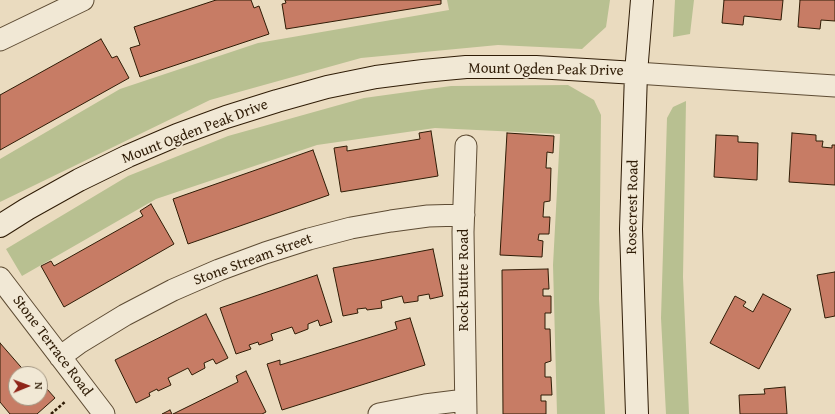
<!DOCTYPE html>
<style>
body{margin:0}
#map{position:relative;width:835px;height:414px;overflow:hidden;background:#eadbbf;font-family:"Gentium Book Plus",serif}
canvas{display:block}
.north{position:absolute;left:8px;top:366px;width:40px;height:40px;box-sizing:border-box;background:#f1e8d5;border:1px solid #a39682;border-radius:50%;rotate:89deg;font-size:11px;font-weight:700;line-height:16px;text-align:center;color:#2f1c06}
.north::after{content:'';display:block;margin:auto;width:14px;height:18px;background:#8f2418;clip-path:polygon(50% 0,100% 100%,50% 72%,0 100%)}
</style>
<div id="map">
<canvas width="835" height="414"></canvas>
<div class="north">N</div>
</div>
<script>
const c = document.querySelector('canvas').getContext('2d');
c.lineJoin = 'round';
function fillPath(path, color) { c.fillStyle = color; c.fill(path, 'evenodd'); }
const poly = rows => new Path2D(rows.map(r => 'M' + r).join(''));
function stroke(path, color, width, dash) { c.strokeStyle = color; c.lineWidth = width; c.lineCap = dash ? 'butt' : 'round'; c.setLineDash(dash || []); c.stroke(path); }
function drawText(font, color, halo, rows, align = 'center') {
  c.font = font + ' "Gentium Book Plus",serif'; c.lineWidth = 3.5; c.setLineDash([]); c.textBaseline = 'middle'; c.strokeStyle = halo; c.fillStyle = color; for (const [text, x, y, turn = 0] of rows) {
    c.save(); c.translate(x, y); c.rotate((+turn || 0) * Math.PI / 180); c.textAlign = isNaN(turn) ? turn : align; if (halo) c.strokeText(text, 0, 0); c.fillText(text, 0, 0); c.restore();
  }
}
fillPath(poly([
 [447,0,610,0,606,27,582,49,498,45,361,58,210,100,0,202,0,159,120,89,258,43,449,10],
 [675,0,694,0,690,34,673,37],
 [568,85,594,100,601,115,599,299,605,414,557,414,553,265,560,134,435,128,317,145,156,199,22,276,6,249,128,176,228,136,364,98,451,86],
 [686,101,683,277,689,414,666,414,661,318,667,118,673,107]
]), '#b8c091');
const building = poly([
 [216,0,251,0,254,8,259,6,269,34,140,77,130,48,140,45,134,27,216,0],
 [285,0,441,0,441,4,286,29,282,4,286,3,285,0],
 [724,0,783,0,781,20,744,16,743,25,722,23,724,0],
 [800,0,835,0,835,21,821,20,820,29,798,27,800,0],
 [101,39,112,58,117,56,129,78,0,150,0,95,101,39],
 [431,131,438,176,341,192,334,148,347,146,347,151,420,139,419,133,431,131],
 [507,133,554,136,553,153,547,152,546,168,551,168,550,201,544,202,543,217,550,217,549,234,539,234,538,240,543,241,542,257,500,255,507,133],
 [792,133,816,135,816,141,823,141,822,147,832,148,832,145,835,145,835,185,789,182,792,133],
 [716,135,738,136,738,142,758,143,757,180,714,177,716,135],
 [313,150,329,195,188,244,173,199,313,150],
 [151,204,174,244,64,307,41,266,51,261,54,266,143,216,140,211,151,204],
 [433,249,443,296,430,299,429,294,418,296,418,301,404,303,402,296,381,301,382,308,367,310,366,308,357,309,358,313,343,316,333,268,433,249],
 [548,269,549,289,543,289,543,296,551,296,551,313,545,313,545,329,550,329,551,361,545,363,545,377,551,377,552,395,541,395,541,401,546,401,546,414,503,414,502,270,548,269],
 [835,272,835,316,825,318,817,275,835,272],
 [317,275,332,322,320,326,318,320,308,324,308,329,295,334,292,327,271,334,273,340,259,345,258,342,249,345,251,349,236,354,220,308,317,275],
 [763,294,791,309,759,369,710,343,735,296,746,302,743,306,753,312,763,294],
 [206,314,228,358,216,364,213,359,204,363,205,368,192,375,188,368,168,378,171,385,158,391,157,389,149,393,150,396,136,403,115,360,206,314],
 [410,318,425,365,282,410,267,364,280,360,280,365,397,329,395,322,410,318],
 [0,343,27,374,16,374,16,398,40,398,40,390,43,393,47,389,55,398,37,414,10,414,0,402,0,343],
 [246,371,266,412,262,414,173,414,238,382,236,376,246,371],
 [785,387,787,414,740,414,739,395,765,394,764,389,785,387],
 [170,410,172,414,162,414,170,410]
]);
fillPath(building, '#c77c65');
stroke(building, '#2f1c06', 1);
const street = poly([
 [0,40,83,0],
 [636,73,835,86],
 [466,146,463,232,466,414],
 [0,278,104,414],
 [60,357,79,343,125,315,173,290,219,270,265,253,309,239,351,228,391,221,428,216,464,215],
 [379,414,425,405,465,400]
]);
const secondary = poly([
 [0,226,27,209,79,180,128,156,177,135,226,117,277,101,327,87,376,77,423,71,466,67,536,67,636,73],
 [637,414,631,229,636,73,642,0]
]);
stroke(street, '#5e4c34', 23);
stroke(secondary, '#2f1c06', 24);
stroke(poly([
 [51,414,66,401]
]), '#2f1c06', 2.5, [3, 2]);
stroke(street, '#f1e8d5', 21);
stroke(secondary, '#f1e8d5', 22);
drawText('15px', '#2f1c06', '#f1e8d5', [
 ["Mount Ogden Peak Drive",546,70,1],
 ["Mount Ogden Peak Drive",195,132,-21],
 ["Rosecrest Road",633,207,-89],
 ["Stone Stream Street",253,260,-20],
 ["Rock Butte Road",464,280,-90],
 ["Stone Terrace Road",52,346,53]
]);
</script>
